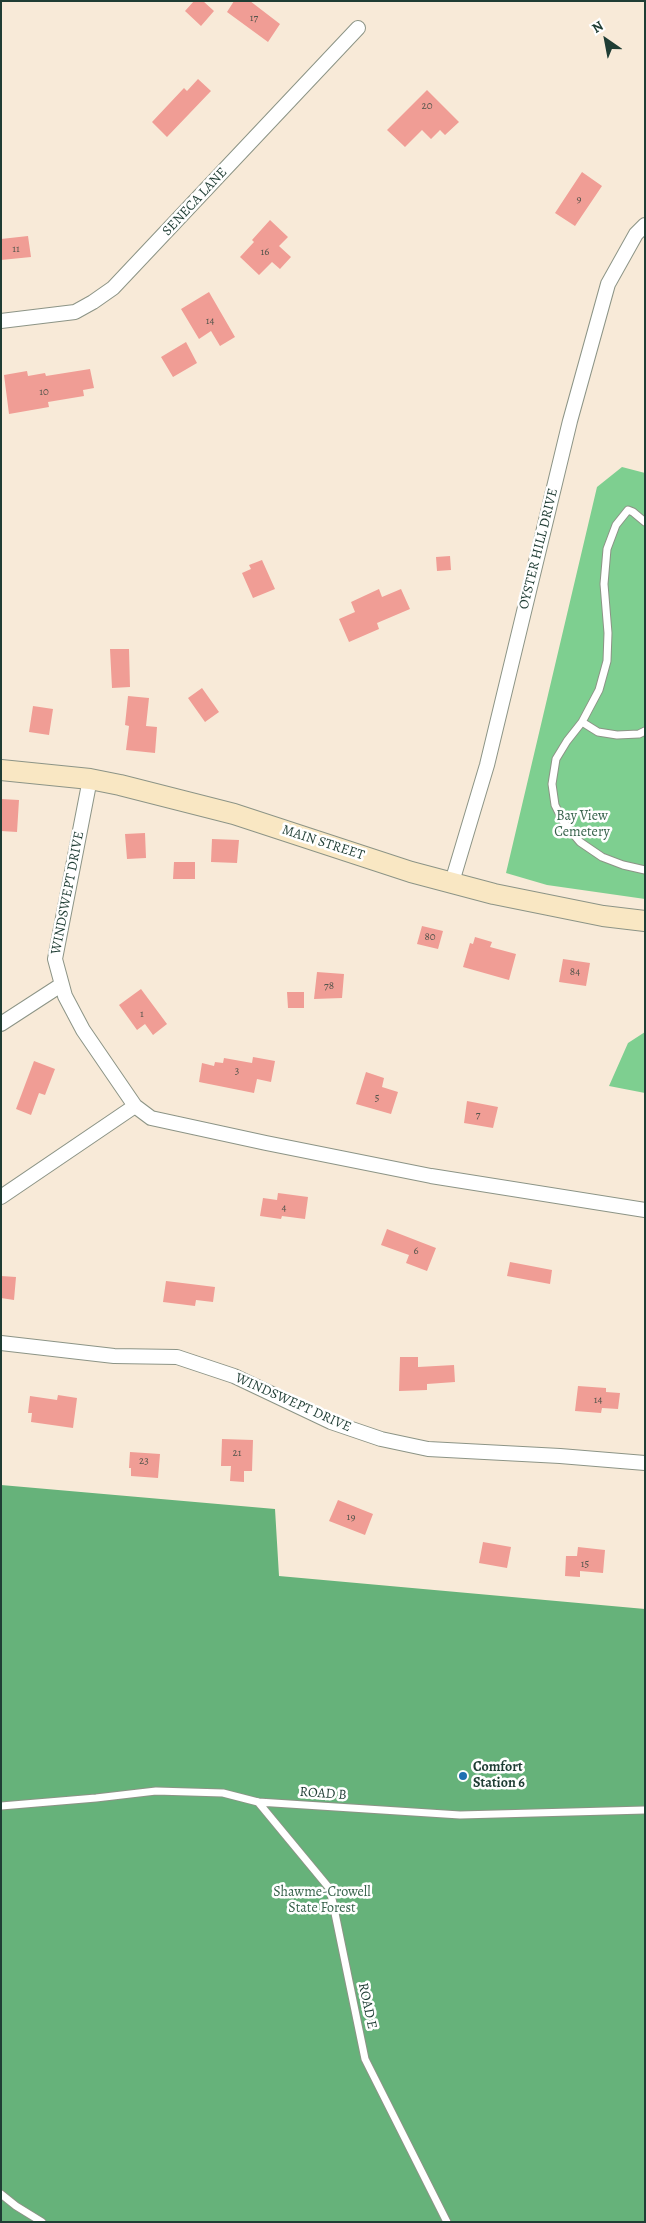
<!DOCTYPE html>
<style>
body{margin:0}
#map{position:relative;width:646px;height:2223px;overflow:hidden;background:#f8ead8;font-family:Alegreya,serif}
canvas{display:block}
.frame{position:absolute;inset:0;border:2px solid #1f3d34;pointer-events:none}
.north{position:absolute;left:581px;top:15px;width:50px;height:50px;-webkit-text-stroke:4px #fff;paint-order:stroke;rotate:327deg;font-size:14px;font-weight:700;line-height:20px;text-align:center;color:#1f3d34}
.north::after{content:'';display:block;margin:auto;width:18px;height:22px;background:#1f3d34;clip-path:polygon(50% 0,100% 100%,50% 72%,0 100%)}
</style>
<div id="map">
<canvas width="646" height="2223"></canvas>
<div class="frame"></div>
<div class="north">N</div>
</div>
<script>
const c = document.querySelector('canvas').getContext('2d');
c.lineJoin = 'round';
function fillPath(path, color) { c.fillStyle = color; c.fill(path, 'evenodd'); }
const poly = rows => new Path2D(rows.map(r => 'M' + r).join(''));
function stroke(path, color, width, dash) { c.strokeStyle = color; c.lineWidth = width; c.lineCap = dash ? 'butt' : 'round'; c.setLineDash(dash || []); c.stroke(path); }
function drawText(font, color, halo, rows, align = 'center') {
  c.font = font + ' Alegreya,serif'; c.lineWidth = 5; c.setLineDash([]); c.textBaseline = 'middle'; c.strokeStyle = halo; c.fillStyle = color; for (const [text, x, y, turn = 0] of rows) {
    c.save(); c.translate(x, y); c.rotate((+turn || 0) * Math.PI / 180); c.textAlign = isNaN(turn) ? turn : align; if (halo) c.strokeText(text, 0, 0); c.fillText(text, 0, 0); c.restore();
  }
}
fillPath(poly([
 [622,467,645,473,645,899,547,885,506,873,597,487],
 [645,1032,645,1093,609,1086,628,1043]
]), '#7ecf90');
fillPath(poly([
 [1,1485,275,1509,279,1576,645,1609,645,2222,1,2222]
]), '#66b27a');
fillPath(poly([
 [194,1,203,1,214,11,201,26,185,11],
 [234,1,250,1,280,24,268,42,227,12],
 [198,79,211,91,167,137,152,122,184,88,187,91],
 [427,90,459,122,445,135,440,130,431,139,422,130,405,147,387,130],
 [582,172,602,186,575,226,555,213],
 [270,220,288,237,279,246,291,257,280,269,272,262,259,275,240,257,254,242,252,240],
 [28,236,31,257,1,260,1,239],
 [209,292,235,337,220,346,211,331,199,339,181,309],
 [186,342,197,363,173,377,161,357],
 [90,369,94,388,83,390,84,396,48,402,49,407,9,414,4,375,27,371,28,376,45,373,46,376],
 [450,556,451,570,437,571,436,557],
 [262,560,275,589,253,598,242,573,251,569,249,565],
 [379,589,382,597,401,589,410,609,377,623,379,629,349,642,339,619,355,612,351,602],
 [110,649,129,649,130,687,112,688],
 [202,688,219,712,205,722,188,698],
 [128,696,149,698,146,726,157,727,155,753,126,750,129,726,125,725],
 [33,706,53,709,49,735,29,732],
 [1,799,19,800,17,832,1,831],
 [145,833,146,858,127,859,125,834],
 [212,839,239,840,237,863,211,862],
 [174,862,195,862,195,879,173,879],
 [422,926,443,931,438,949,417,944],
 [475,937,492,942,490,947,516,954,509,980,463,967,470,943,473,944],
 [563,959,590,963,586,986,559,982],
 [317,972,344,974,342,998,314,999],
 [141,989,167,1024,153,1035,145,1024,137,1030,119,1005],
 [287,992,304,992,304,1008,288,1008],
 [253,1057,275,1061,271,1082,257,1079,254,1093,199,1082,202,1063,214,1066,215,1062,223,1063,224,1058,252,1063],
 [34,1061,55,1069,45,1095,39,1093,31,1115,16,1109],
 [366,1072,384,1078,382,1087,398,1092,391,1114,356,1104],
 [467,1101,498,1107,493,1128,464,1123],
 [278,1193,308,1197,305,1219,282,1216,281,1219,260,1216,263,1198,277,1200],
 [387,1229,436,1248,427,1271,406,1263,409,1255,381,1245],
 [510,1262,552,1270,550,1284,507,1276],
 [1,1276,16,1277,14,1300,1,1298],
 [166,1281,215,1287,213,1302,196,1300,195,1306,163,1302],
 [400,1357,418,1357,418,1367,454,1365,455,1382,427,1384,427,1390,399,1391],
 [578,1386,606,1388,606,1392,620,1393,618,1409,602,1408,601,1413,575,1411],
 [58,1395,77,1398,73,1428,31,1422,32,1413,28,1413,30,1396,57,1400],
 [222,1439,253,1440,252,1471,244,1471,244,1482,230,1481,231,1466,221,1466],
 [130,1452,160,1454,158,1478,131,1476,131,1468,129,1468],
 [338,1500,373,1514,365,1535,329,1521],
 [483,1542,511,1547,507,1568,479,1563],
 [578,1547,605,1550,603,1573,580,1571,580,1577,565,1576,566,1556,577,1556]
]), '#f09d95');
const service = poly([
 [645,522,633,512,628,510,616,525,607,549,604,584,608,633,607,661,599,690,582,722,567,741,556,759,552,784,555,805,564,823,580,842,602,857,623,865,645,870],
 [582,722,598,732,617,735,639,734,645,731],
 [258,1802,330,1889,365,2059,447,2222],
 [1,1806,96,1798,156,1791,223,1793,258,1802,460,1815,645,1810],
 [1,2194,16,2206,42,2222]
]);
const minor = poly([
 [1,321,75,312,93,302,113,288,358,28],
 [90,779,55,959,65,996,83,1030,135,1106,151,1118,266,1143,431,1176,645,1210],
 [452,882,487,765,570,421,608,284,636,234,645,225],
 [1,1024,61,985],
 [1,1197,135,1106],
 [1,1343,114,1356,177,1357,234,1376,331,1422,381,1439,428,1449,560,1456,645,1463]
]);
const secondary = poly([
 [1,770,90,779,120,785,234,814,411,872,494,894,603,916,645,921]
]);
stroke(service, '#8c9486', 9);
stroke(minor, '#8c9486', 16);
stroke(secondary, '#8c9486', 22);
stroke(service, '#fff', 7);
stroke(minor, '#fff', 14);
stroke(secondary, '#f9e7c3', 20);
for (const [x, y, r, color] of [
 [463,1776,5,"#1f6fb2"]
]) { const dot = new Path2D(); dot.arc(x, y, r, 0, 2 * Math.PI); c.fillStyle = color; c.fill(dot); stroke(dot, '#fff', 2); }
drawText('11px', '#53554c', null, [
 ["17",254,18],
 ["20",427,106],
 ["9",579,199],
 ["11",16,249],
 ["16",265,252],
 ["14",210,321],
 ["10",44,392],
 ["80",430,937],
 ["84",575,972],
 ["78",329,986],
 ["1",142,1014],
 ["3",237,1071],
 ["5",377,1098],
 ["7",478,1115],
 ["4",284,1208],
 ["6",416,1251],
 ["14",598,1400],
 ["21",237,1453],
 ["23",144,1461],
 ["19",351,1517],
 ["15",585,1564]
]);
drawText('14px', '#1f3d34', '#fff', [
 ["SENECA LANE",195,202,-47],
 ["OYSTER HILL DRIVE",539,549,-76],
 ["MAIN STREET",323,843,18],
 ["WINDSWEPT DRIVE",68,893,-79],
 ["WINDSWEPT DRIVE",293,1403,24],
 ["ROAD B",323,1794,4],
 ["ROAD E",367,2006,78]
]);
drawText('14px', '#37624b', '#fff', [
 ["Bay View",582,817],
 ["Cemetery",582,833],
 ["Shawme-Crowell",322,1893],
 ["State Forest",322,1909]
]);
drawText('bold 14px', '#1f3d34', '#fff', [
 ["Comfort",473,1768],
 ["Station 6",473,1784]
], 'left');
</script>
